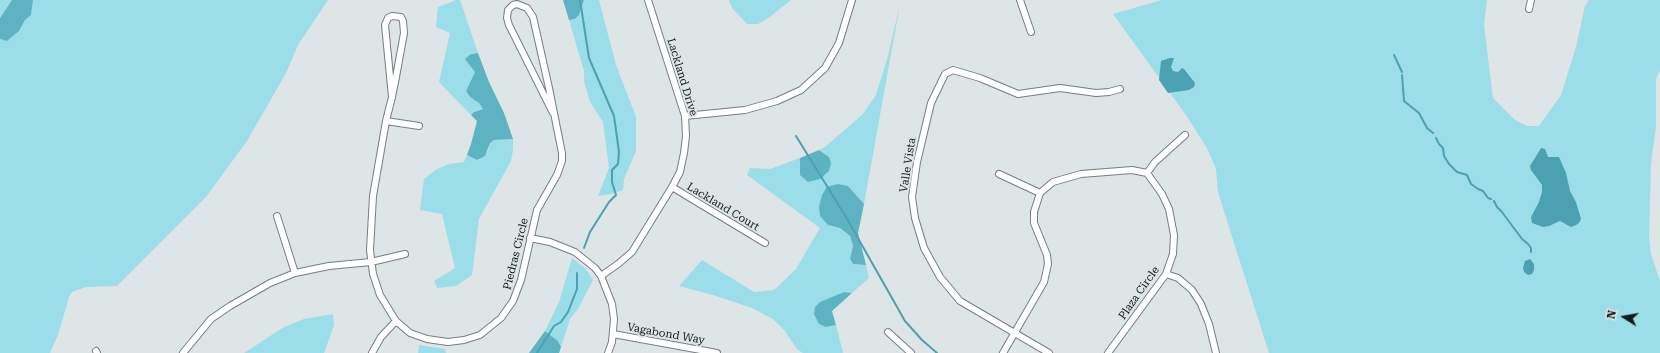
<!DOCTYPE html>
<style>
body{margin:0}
#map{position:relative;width:1660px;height:353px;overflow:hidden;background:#dde5e6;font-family:"Roboto Serif",serif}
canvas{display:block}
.north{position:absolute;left:1604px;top:297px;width:40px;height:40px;-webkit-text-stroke:3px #dde5e6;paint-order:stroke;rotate:281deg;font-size:11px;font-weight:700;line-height:16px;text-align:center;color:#16191a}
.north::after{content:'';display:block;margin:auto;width:14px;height:18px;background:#16191a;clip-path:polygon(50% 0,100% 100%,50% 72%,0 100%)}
</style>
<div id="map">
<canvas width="1660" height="353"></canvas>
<div class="north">N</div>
</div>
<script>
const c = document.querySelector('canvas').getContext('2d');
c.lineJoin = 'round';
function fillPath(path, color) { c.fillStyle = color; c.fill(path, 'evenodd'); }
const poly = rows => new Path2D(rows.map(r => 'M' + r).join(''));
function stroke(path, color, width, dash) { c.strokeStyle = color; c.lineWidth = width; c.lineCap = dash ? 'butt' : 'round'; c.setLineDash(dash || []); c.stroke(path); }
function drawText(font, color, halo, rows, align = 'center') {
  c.font = font + ' "Roboto Serif",serif'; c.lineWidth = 4; c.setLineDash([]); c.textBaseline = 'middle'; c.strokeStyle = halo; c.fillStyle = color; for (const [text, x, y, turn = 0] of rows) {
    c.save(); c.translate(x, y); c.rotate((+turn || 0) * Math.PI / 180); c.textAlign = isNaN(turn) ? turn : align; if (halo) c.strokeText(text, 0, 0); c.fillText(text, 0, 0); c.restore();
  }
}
fillPath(poly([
 [0,0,12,0,0,18],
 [33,0,328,0,298,45,286,73,247,141,206,197,117,286,86,287,72,292,69,297,58,335,50,353,0,353,0,39,7,41,19,31,25,20,31,15],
 [456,0,460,0,478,53,471,54,475,72,466,91,470,97,479,103,483,109,474,112,471,115,439,82,450,33,436,27,438,7],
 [584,0,599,0,616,65,636,117,636,151,624,179,623,190,612,194,598,196,609,168,603,122,590,102,584,81,584,71,569,20,575,19,579,15],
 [729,0,791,0,767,19,758,24,747,24,732,8],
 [1162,0,1487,0,1484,25,1493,98,1515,120,1527,126,1539,126,1561,95,1576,47,1585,6,1589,0,1660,0,1660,70,1656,79,1656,126,1651,164,1649,237,1651,254,1660,281,1660,353,1269,353,1223,208,1218,192,1216,169,1207,148,1186,115,1113,14],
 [900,4,864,204,848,186,828,225,840,228,850,236,853,246,850,260,853,264,866,265,869,278,852,293,844,292,833,297,826,327,836,325,843,353,803,353,797,349,785,331,773,319,752,308,713,295,679,286,702,260,754,292,774,290,796,269,820,228,747,175,750,168,770,169,800,158,800,175,829,157,819,150,825,147,863,114,876,95,888,56],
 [513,139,513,150,511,161,479,219,472,275,456,286,437,288,434,281,455,268,442,214,420,210,424,179,437,169,449,164,464,162,467,155,478,160,488,151,490,143,494,140],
 [572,258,586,269,593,280,578,309,570,319,561,347,558,341,545,331,559,302],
 [333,314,334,325,324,353,244,353,284,327,304,319],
 [419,345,445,349,446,353,418,353]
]), '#9cddea');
fillPath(poly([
 [12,0,33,0,31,15,25,20,19,31,7,41,0,39,0,18],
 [563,0,584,0,579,15,575,19,569,20],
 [478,53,489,82,504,113,513,139,494,140,490,143,485,156,477,160,467,155,471,144,477,121,471,115,474,112,483,109,479,103,470,97,466,91,475,72,465,59,471,54],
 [819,150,829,157,831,163,829,171,820,179,808,182,800,175,800,158],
 [838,184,848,186,864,204,858,233,866,265,853,264,850,259,853,246,850,236,840,228,828,225,820,216,819,207,822,195,827,187],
 [844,292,852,293,832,311,836,325,826,327,819,324,814,314,815,307,820,302],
 [545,331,558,341,561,347,559,353,529,353]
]), '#5eb3c3');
fillPath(poly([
 [1174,58,1171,67,1173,71,1178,72,1182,68,1184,69,1195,83,1194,87,1189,90,1168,93,1159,80,1161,61,1170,58],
 [1541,148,1545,149,1548,157,1559,157,1566,173,1570,191,1576,202,1581,219,1579,223,1576,225,1571,227,1560,221,1549,226,1543,227,1532,223,1531,217,1539,202,1542,192,1542,185,1531,170,1530,166],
 [1530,259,1534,264,1534,270,1532,274,1528,275,1524,272,1523,268,1525,261]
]), '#4ba1b1');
stroke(poly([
 [580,0,589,58,614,116,619,152,618,164,612,170,612,182,616,195,609,202,590,232,584,248],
 [1394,55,1402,72],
 [1402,75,1404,101,1419,113,1427,128,1433,133],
 [796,136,846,217,905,321,922,340,937,353],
 [1436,138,1439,144,1443,148,1444,156,1449,164,1457,172,1467,175,1471,184,1478,189,1483,191,1488,198,1491,199],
 [1494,201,1497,207,1502,212,1522,239,1528,244,1531,248,1531,252],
 [537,353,554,326,561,322,568,312,577,289,577,273]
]), '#4ba1b1', 2);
const minor = poly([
 [1020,0,1031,32],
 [1529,9,1531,0],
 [392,97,385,25,388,18,392,16,401,17,403,21,404,33,396,77,392,97,386,121,373,196,370,250,373,274,380,295,396,321,410,333,427,339,448,342,464,340,480,335,501,318,513,301,521,280,537,210,557,175,562,161,562,153,549,88,533,17,527,8,517,4,513,5,508,10,507,18,509,25,553,113],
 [685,116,745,110,777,101,801,90,825,68,839,43,852,0],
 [386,121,419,126],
 [1147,173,1155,162,1185,135],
 [999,174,1040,193,1034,212,1034,223,1047,255,1048,264,1044,282,1003,353],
 [672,187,765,243],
 [1040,193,1053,182,1081,174,1132,170,1147,173],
 [277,216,295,273],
 [530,238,550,242,575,252,595,268,601,276,612,304,614,319,612,342,608,353],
 [1166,274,1178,278,1192,290,1201,304,1209,324,1216,353],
 [601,276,618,264,632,252,672,187,680,172,684,153,686,136,685,116,648,0],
 [888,332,911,353],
 [613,334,717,353],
 [96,351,97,353],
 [183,353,211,319,230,306,270,283,295,273,329,266,371,262,405,254],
 [372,353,381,337,396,321],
 [1049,353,960,301,940,277,924,248,915,218,912,197,917,162,931,103,945,74,953,70,980,78,1018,94,1060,88,1096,93,1109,92,1120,89],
 [1108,353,1166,274,1173,254,1174,235,1169,209,1162,194,1147,173]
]);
stroke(minor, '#777e7f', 8);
stroke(minor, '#fff', 6);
drawText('11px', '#16191a', '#dde5e6', [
 ["Lackland Drive",682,77,73],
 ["Valle Vista",908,165,-81],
 ["Lackland Court",723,207,31],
 ["Piedras Circle",516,254,-76],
 ["Plaza Circle",1139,293,-55],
 ["Vagabond Way",666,334,10]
]);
</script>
